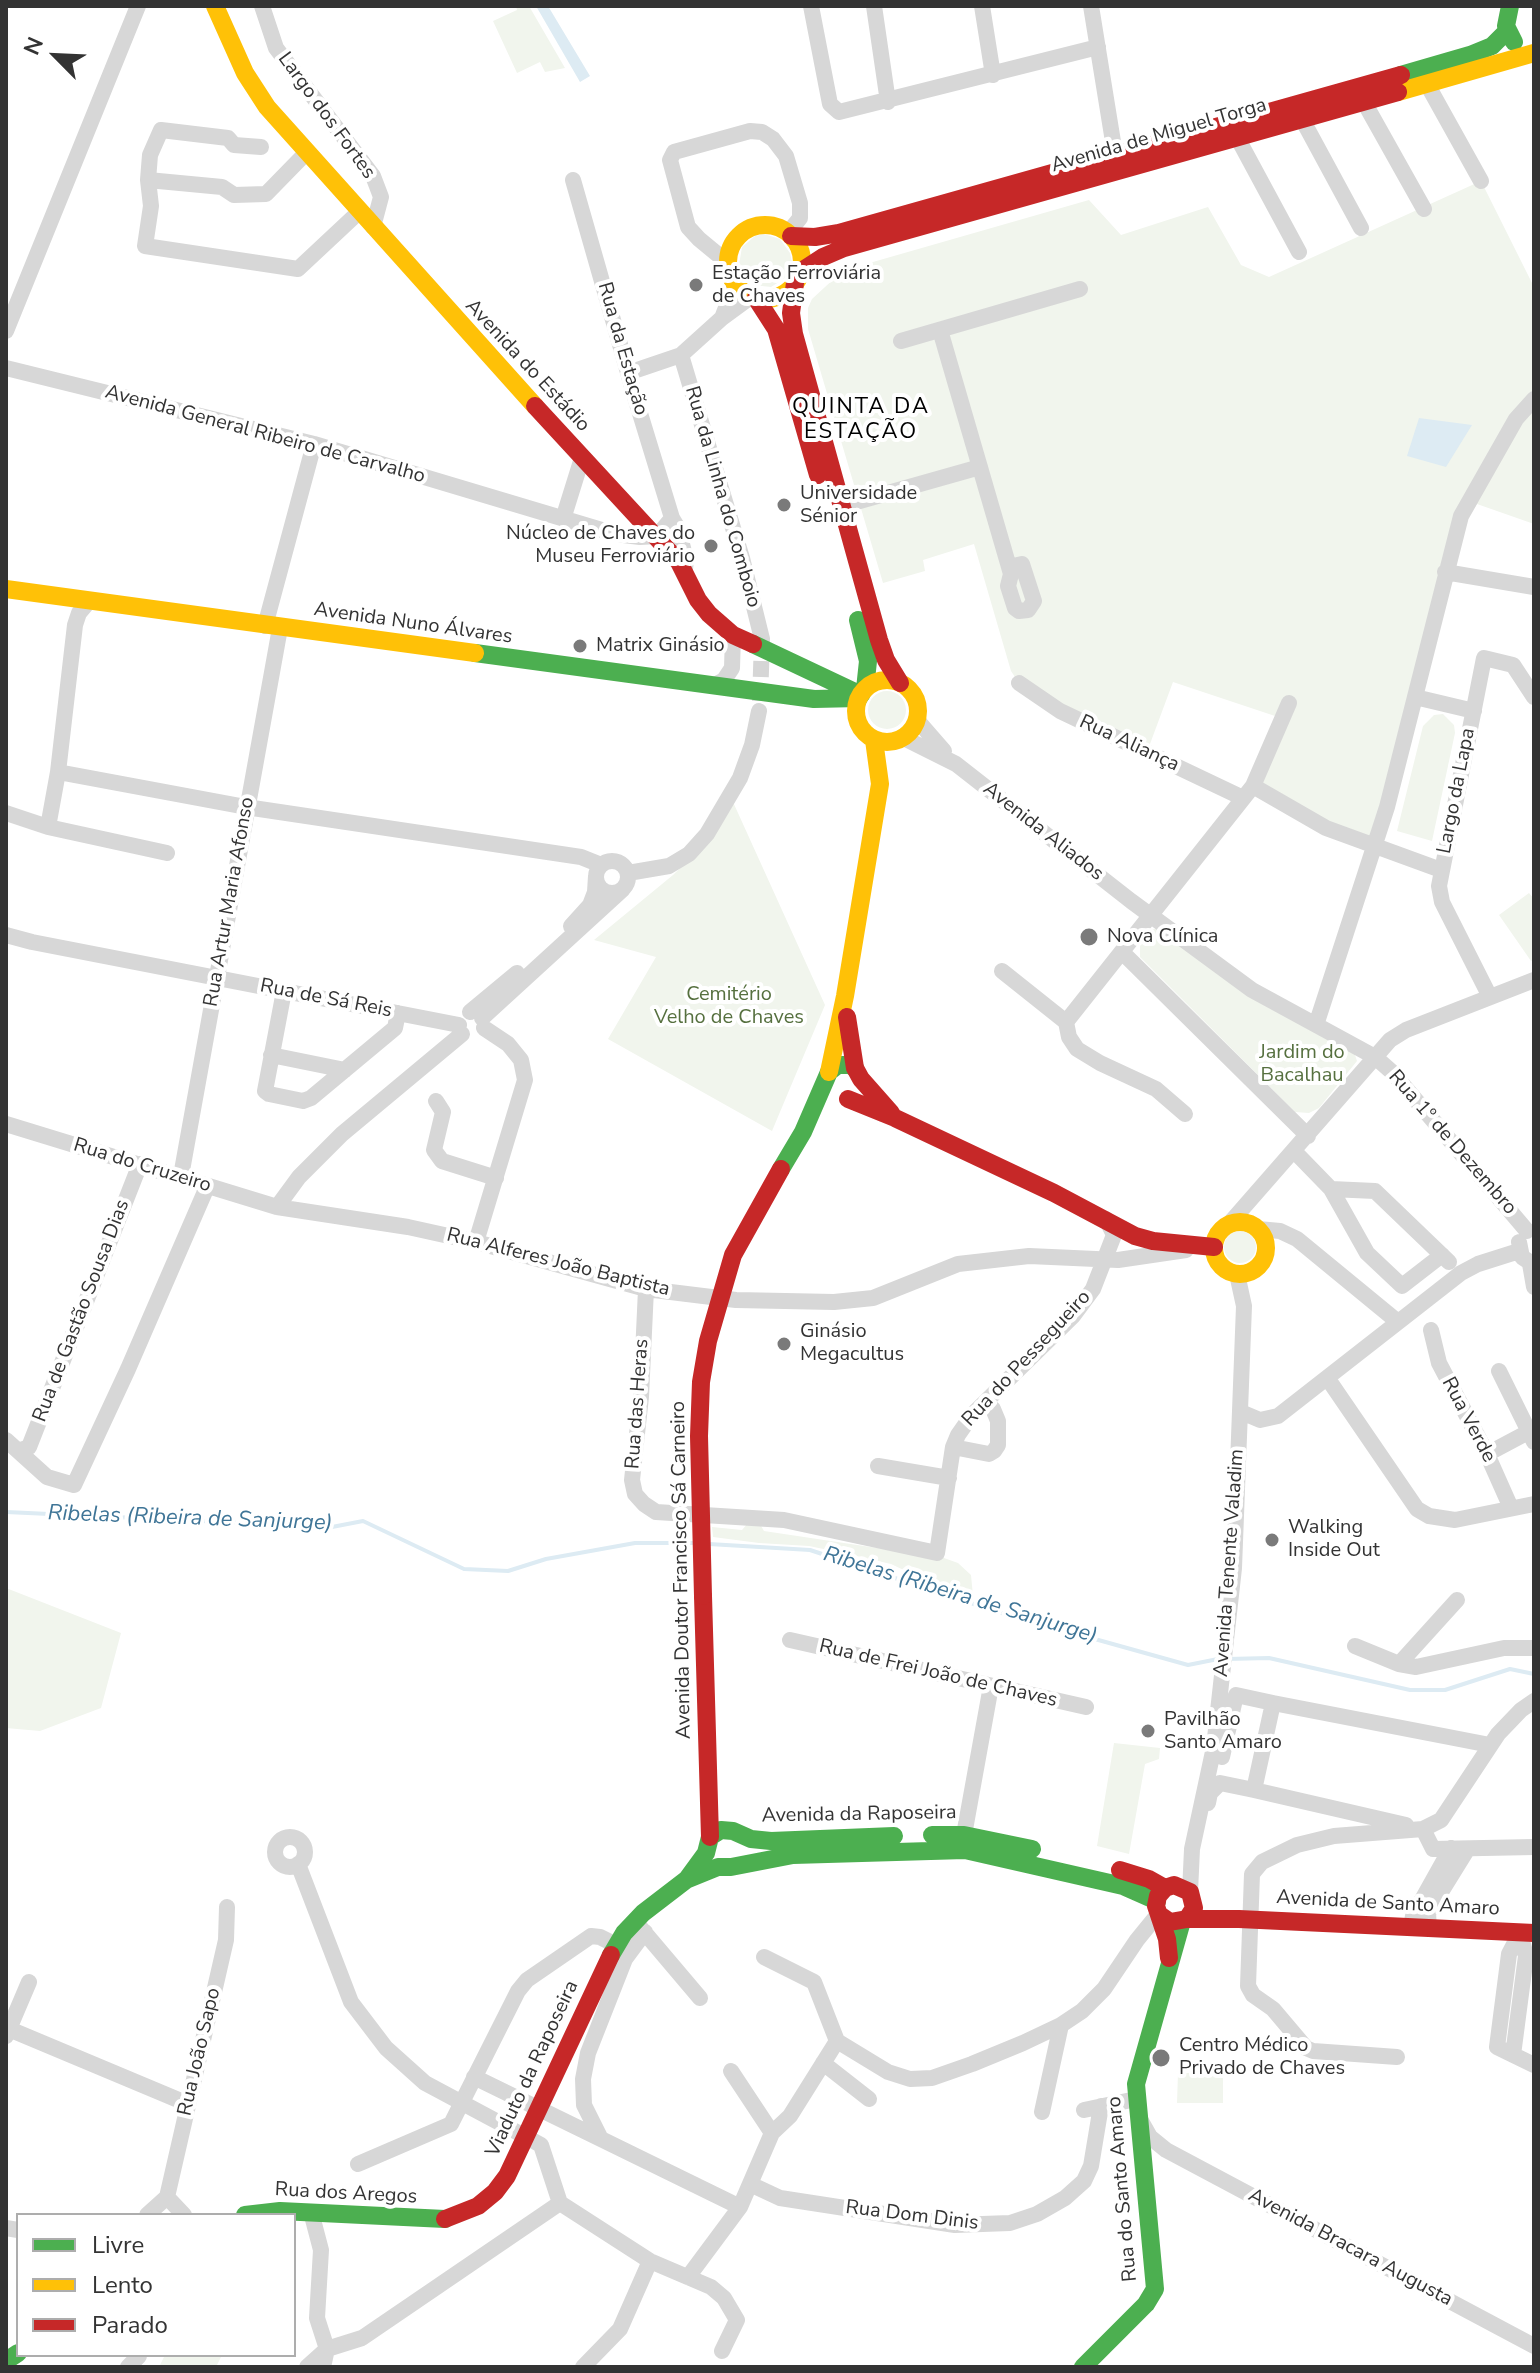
<!DOCTYPE html>
<meta charset="utf-8">
<style>
body{margin:0}
#map{position:relative;width:1540px;height:2373px;overflow:hidden;background:#fff;font-family:"Nunito Sans",sans-serif}
canvas{display:block}
.frame{position:absolute;inset:0;border:8px solid #333;pointer-events:none}
.legend{position:absolute;left:16px;top:2213px;width:280px;height:144px;box-sizing:border-box;background:#fff;border:2px solid #adadad;margin:0;padding:10px 14px;list-style:none;font-size:24px;color:#333}
.legend li{display:flex;align-items:center;gap:16px;height:40px}
.legend b{width:40px;border:2px solid #adadad}
.north{position:absolute;left:16px;top:16px;width:80px;height:80px;-webkit-text-stroke:6px #fff;paint-order:stroke;rotate:294deg;font-size:22px;font-weight:700;line-height:32px;text-align:center;color:#333}
.north::after{content:'';display:block;margin:auto;width:28px;height:36px;background:#333;clip-path:polygon(50% 0,100% 100%,50% 72%,0 100%)}
</style>
<div id="map">
<canvas width="1540" height="2373"></canvas>
<div class="frame"></div>
<ul class="legend">
<li><b style="height:10px;background:#4caf50"></b>Livre</li>
<li><b style="height:10px;background:#ffc107"></b>Lento</li>
<li><b style="height:10px;background:#c62828"></b>Parado</li>
</ul>
<div class="north">N</div>
</div>
<script>
const c = document.querySelector('canvas').getContext('2d');
c.lineJoin = 'round';
function fillPath(path, color) { c.fillStyle = color; c.fill(path, 'evenodd'); }
const poly = rows => new Path2D(rows.map(r => 'M' + r).join(''));
function stroke(path, color, width, dash) { c.strokeStyle = color; c.lineWidth = width; c.lineCap = dash ? 'butt' : 'round'; c.setLineDash(dash || []); c.stroke(path); }
function drawText(font, color, halo, rows, align = 'center') {
  c.font = font + ' "Nunito Sans",sans-serif'; c.lineWidth = 8; c.setLineDash([]); c.textBaseline = 'middle'; c.strokeStyle = halo; c.fillStyle = color; for (const [text, x, y, turn = 0] of rows) {
    c.save(); c.translate(x, y); c.rotate((+turn || 0) * Math.PI / 180); c.textAlign = isNaN(turn) ? turn : align; if (halo) c.strokeText(text, 0, 0); c.fillText(text, 0, 0); c.restore();
  }
}
fillPath(poly([
 [516,6,529,6,565,68,545,72,540,62,517,73,493,21,517,10],
 [1481,181,1534,287,1534,524,1477,504,1449,546,1373,846,1259,789,1281,718,1173,682,1147,752,1019,683,1011,671,974,544,923,560,925,571,883,583,808,329,808,308,812,299,838,275,859,266,1089,200,1121,235,1208,207,1241,265,1269,277],
 [764,234,780,239,790,253,792,262,785,278,771,287,753,285,741,273,739,265,742,247,755,236],
 '868 710a19 19 0 1 1 38 0a19 19 0 1 1-38 0Z',
 [1443,714,1454,725,1455,733,1432,841,1397,831,1423,726,1434,715],
 [733,802,825,1005,772,1131,608,1039,656,957,594,940,673,875,711,838],
 [1529,893,1534,899,1534,959,1531,961,1499,915],
 [1151,929,1163,929,1352,1046,1357,1061,1319,1108,1309,1113,1295,1112,1140,957,1140,944],
 '1224 1247a16 16 0 1 1 32 0a16 16 0 1 1-32 0Z',
 [748,1523,760,1524,764,1531,944,1558,958,1563,971,1575,973,1596,929,1582,891,1564,843,1553,809,1546,759,1543,713,1537,712,1527,742,1530],
 [6,1588,121,1633,101,1708,40,1731,6,1728],
 [1114,1743,1160,1748,1159,1759,1145,1764,1129,1854,1097,1846],
 [1178,2073,1223,2073,1223,2103,1177,2103],
 [165,2355,222,2355,216,2367,159,2367]
]), '#f1f5ed');
fillPath(poly([
 [536,6,548,6,590,76,580,82],
 [1419,418,1472,425,1446,467,1407,456]
]), '#ddebf3');
stroke(poly([
 [6,1512,332,1527,363,1521,464,1569,508,1571,546,1559,635,1543,696,1543],
 [709,1544,810,1550,998,1612,1188,1665,1218,1659],
 [1227,1659,1269,1658,1410,1690,1445,1690,1510,1669,1534,1674]
]), '#ddebf3', 4);
stroke(poly([
 [760,701,762,640]
]), '#d6d6d6', 16, [16, 8]);
stroke(poly([
 [262,6,276,48,373,176,381,197,373,227],
 [811,6,830,104,839,112,1098,47],
 [874,6,888,102],
 [982,6,993,75],
 [1091,6,1115,154],
 [1427,84,1481,181],
 [1364,102,1424,209],
 [1302,119,1361,228],
 [1237,137,1299,252],
 [261,147,234,145,228,138,161,130,150,155,148,180,151,206,145,246,298,269,360,211],
 [148,180,222,187,234,195,266,194,307,152],
 [573,180,635,397,672,518,678,528,686,560,685,569],
 [728,263,699,239,688,227,670,160,674,152,750,131,762,132,773,139,786,156,800,203,800,218,788,233],
 [722,318,735,284],
 [940,330,1009,567,1011,574,1008,586,1015,608,1019,611,1028,610,1034,601,1022,564,1009,567],
 [6,331,138,6],
 [901,341,1080,289],
 [681,355,742,558,762,639],
 [6,368,314,444,615,534,640,537,657,536,672,518],
 [628,373,681,355,722,318,752,296],
 [842,506,980,467],
 [563,519,582,458],
 [1445,572,1534,587],
 [265,626,314,444],
 [1019,683,1060,711,1243,798],
 [713,686,724,680,732,668,733,635],
 [1415,697,1474,711],
 [917,720,944,751],
 [904,738,956,764,1131,901,1252,990,1375,1057,1392,1072,1527,1231],
 [58,772,246,807,581,857,601,865],
 [1253,786,1326,828,1441,870],
 [6,813,48,827,167,853],
 [48,827,58,772,75,625,79,613,90,600],
 '596 877a16 16 0 1 1 32 0a16 16 0 1 1-32 0Z',
 [628,873,669,866,689,854,707,834,740,778,752,745,759,711],
 [571,926,590,905,595,892,596,876],
 [6,935,32,942,459,1025],
 [1123,953,1308,1136],
 [1002,971,1066,1022],
 [284,991,265,1091,269,1094,303,1101,311,1098,395,1028,398,1013],
 [1490,997,1442,902,1439,886,1484,658,1513,665,1534,697],
 [470,1012,517,973],
 [482,1018,623,889],
 [1066,1022,1253,786,1289,703],
 [1066,1022,1069,1037,1077,1049,1100,1063,1156,1089,1185,1114],
 [1316,1025,1387,807,1461,516,1516,419,1534,399],
 [271,1055,345,1070],
 [436,1101,443,1112,434,1150,442,1161,496,1178],
 [6,1124,277,1207,408,1227,476,1242,646,1289,736,1300,834,1302,873,1298,958,1264,1029,1256,1118,1260,1186,1250],
 [1295,1152,1331,1189,1367,1253,1402,1286,1442,1255],
 [181,1176,280,628],
 [1331,1189,1375,1191,1449,1262],
 [277,1207,299,1177,342,1134,462,1034],
 [1229,1224,1390,1040,1406,1030,1534,980],
 [1258,1229,1280,1231,1297,1239,1398,1322],
 [476,1242,525,1080,521,1060,508,1044,484,1028],
 [1519,1242,1522,1257,1534,1265],
 [1530,1264,1534,1287],
 [646,1289,641,1397,632,1480,635,1494,644,1504,656,1512,784,1520,937,1553,953,1447,958,1435,972,1415,1073,1316,1093,1289,1114,1235,1106,1219],
 [1431,1330,1439,1363,1487,1454,1511,1508],
 [1499,1371,1534,1442],
 [1328,1379,1417,1509,1429,1516,1455,1520,1534,1504],
 [1241,1412,1260,1420,1278,1416,1461,1273,1478,1264,1519,1251],
 [6,1440,47,1477,74,1485,128,1369,207,1187],
 [953,1447,989,1454,994,1451,998,1445,998,1421,993,1409,985,1402],
 [18,1451,29,1447,140,1164],
 [1487,1454,1534,1429],
 [878,1466,949,1478],
 [790,1640,1086,1707],
 [1355,1646,1399,1664,1416,1667,1504,1648,1534,1648],
 [1399,1664,1457,1600],
 [1273,1703,1490,1745],
 [1254,1790,1406,1825],
 [1208,1803,1210,1793,1220,1783,1254,1790,1273,1703,1236,1695,1222,1757],
 [1423,1829,1433,1849,1534,1847],
 [964,1835,991,1686],
 '275 1852a15 15 0 1 1 30 0a15 15 0 1 1-30 0Z',
 [298,1864,351,2002,386,2048,425,2083,541,2145,560,2203,650,2261,711,2287,724,2298,737,2320,722,2351],
 [1190,1892,1192,1849,1214,1747,1234,1568,1244,1306,1237,1274],
 [639,1926,700,1998],
 [1411,1927,1413,1916,1451,1848],
 [1429,1928,1428,1913,1467,1850],
 [645,1932,625,1959,588,2053,583,2079,584,2105,601,2139,740,2207],
 [1520,1933,1509,1954,1497,2047,1534,2065],
 [764,1957,814,1982,837,2041],
 [9,2029,188,2104],
 [6,2036,29,1982],
 [837,2041,888,2072,910,2079,932,2078,972,2064,1023,2043,1061,2025,1082,2011,1104,1989,1137,1940,1159,1913],
 [1513,2055,1526,1956,1520,1933],
 [1397,2057,1313,2051,1306,2048,1273,2009,1253,1995,1248,1986,1252,1874,1262,1862,1297,1845,1334,1836,1423,1829,1441,1820,1498,1734,1521,1710,1534,1701],
 [823,2063,869,2099],
 [731,2071,772,2133],
 [474,2077,601,2139],
 [1084,2110,1136,2099],
 [1042,2112,1061,2025],
 [1141,2121,1150,2137,1166,2150,1534,2346],
 [358,2164,451,2124,518,1991,527,1980,591,1936,600,1937,616,1945],
 [750,2184,780,2198,955,2225,1010,2223,1037,2214,1065,2198,1084,2181,1091,2166,1101,2106],
 [167,2197,226,1940,227,1907],
 [311,2212,321,2250,317,2318,327,2349,323,2367],
 [147,2215,167,2197,184,2215],
 [6,2228,18,2230],
 [688,2277,740,2207,772,2133,790,2116,837,2041],
 [128,2367,139,2356],
 [307,2367,327,2349,362,2338,560,2203],
 [583,2367,620,2329,650,2261]
]), '#d7d7d7', 16);
stroke(poly([
 [1510,6,1506,26,1514,42],
 [1401,75,1470,55,1492,46,1507,31],
 [858,620,868,661,865,689],
 [753,644,861,695],
 [475,653,814,699,859,698],
 [781,1169,803,1132,829,1072,838,1065,850,1065,855,1068],
 [932,1835,964,1835,1032,1849],
 [687,1879,706,1853,710,1837,721,1830,733,1831,751,1839,771,1841,894,1836],
 [611,1955,624,1933,643,1913,686,1880,718,1867,731,1867,793,1855,965,1850,1123,1886,1157,1901],
 [245,2215,280,2211,445,2219],
 [6,2361,18,2353],
 [1083,2367,1146,2304,1155,2289,1136,2084,1182,1921]
]), '#4caf50', 18);
stroke(poly([
 [215,6,245,73,267,107,535,406],
 [1398,92,1534,53],
 '728 262a37 37 0 1 1 74 0a37 37 0 1 1-74 0Z',
 [6,589,475,653],
 '856 711a31 31 0 1 1 62 0a31 31 0 1 1-62 0Z',
 [829,1072,845,996,880,784,874,740],
 '1214 1248a26 26 0 1 1 52 0a26 26 0 1 1-52 0Z'
]), '#ffc107', 18);
stroke(poly([
 [791,236,815,237,839,233,1401,75],
 [800,272,823,257,844,248,1398,92],
 [795,283,791,313,794,334,879,640,886,660,900,683],
 [756,298,776,329,818,475],
 [535,406,679,562,698,600,709,614,733,635,753,644],
 [847,1017,855,1068,861,1079,891,1113],
 [848,1099,895,1118,1054,1193,1135,1236,1153,1241,1214,1247],
 [703,1596,710,1837],
 [1120,1870,1149,1879,1165,1888],
 [1160,1915,1170,1922,1187,1919,1194,1908,1190,1892,1174,1885,1165,1888,1158,1896,1156,1906,1167,1939,1169,1958],
 [1187,1919,1239,1919,1534,1933]
]), '#c62828', 18);
stroke(poly([
 [703,1596,699,1436,701,1382,708,1341,733,1255,781,1169],
 [445,2219,478,2206,495,2192,507,2176,611,1955]
]), '#c62828', 18);
for (const [x, y, r, color] of [
 [696,285,8,"#7a7a7a"],
 [784,505,8,"#7a7a7a"],
 [711,546,8,"#7a7a7a"],
 [580,646,8,"#7a7a7a"],
 [1089,937,10,"#7a7a7a"],
 [784,1344,8,"#7a7a7a"],
 [1272,1540,8,"#7a7a7a"],
 [1148,1731,8,"#7a7a7a"],
 [1161,2058,10,"#7a7a7a"]
]) { const dot = new Path2D(); dot.arc(x, y, r, 0, 2 * Math.PI); c.fillStyle = color; c.fill(dot); stroke(dot, '#fff', 3); }
drawText('20px', '#333', '#fff', [
 ["Largo dos Fortes",326,116,54],
 ["Avenida de Miguel Torga",1159,136,-16],
 ["Rua da Estação",622,349,74],
 ["Avenida do Estádio",527,366,47],
 ["Avenida General Ribeiro de Carvalho",265,435,15],
 ["Rua da Linha do Comboio",722,497,74],
 ["Avenida Nuno Álvares",413,624,8],
 ["Rua Aliança",1129,744,25],
 ["Largo da Lapa",1457,791,-79],
 ["Avenida Aliados",1043,832,38],
 ["Rua Artur Maria Afonso",230,902,-80],
 ["Rua de Sá Reis",326,999,11],
 ["Rua 1º de Dezembro",1452,1143,49],
 ["Rua do Cruzeiro",142,1166,17],
 ["Rua Alferes João Baptista",558,1263,14],
 ["Rua de Gastão Sousa Dias",82,1311,-69],
 ["Rua do Pessegueiro",1027,1359,-47],
 ["Rua das Heras",638,1404,-86],
 ["Rua Verde",1468,1420,62],
 ["Avenida Tenente Valadim",1230,1563,-86],
 ["Avenida Doutor Francisco Sá Carneiro",682,1570,-91],
 ["Rua de Frei João de Chaves",938,1674,13],
 ["Avenida da Raposeira",859,1815,-1],
 ["Avenida de Santo Amaro",1388,1904,3],
 ["Rua João Sapo",200,2052,-77],
 ["Viaduto da Raposeira",533,2069,-65],
 ["Rua do Santo Amaro",1123,2189,-95],
 ["Rua dos Aregos",346,2194,3],
 ["Rua Dom Dinis",912,2216,7],
 ["Avenida Bracara Augusta",1350,2248,28]
]);
drawText('20px', '#333', '#fff', [
 ["Estação Ferroviária",712,274],
 ["de Chaves",712,297],
 ["Universidade",800,494],
 ["Sénior",800,517],
 ["Núcleo de Chaves do",695,534,"right"],
 ["Museu Ferroviário",695,557,"right"],
 ["Matrix Ginásio",596,646],
 ["Nova Clínica",1107,937],
 ["Ginásio",800,1332],
 ["Megacultus",800,1355],
 ["Walking",1288,1528],
 ["Inside Out",1288,1551],
 ["Pavilhão",1164,1720],
 ["Santo Amaro",1164,1743],
 ["Centro Médico",1179,2046],
 ["Privado de Chaves",1179,2069]
], 'left');
drawText('20px', '#56703f', '#fff', [
 ["Cemitério",729,995],
 ["Velho de Chaves",729,1018],
 ["Jardim do",1302,1053],
 ["Bacalhau",1302,1076]
]);
c.letterSpacing = '2px';
drawText('22px', '#000', '#fff', [
 ["QUINTA DA",861,408],
 ["ESTAÇÃO",861,433]
]);
c.letterSpacing = '0px';
drawText('italic 22px', '#3f7597', '#fff', [
 ["Ribelas (Ribeira de Sanjurge)",190,1519,2],
 ["Ribelas (Ribeira de Sanjurge)",960,1596,17]
]);
</script>
